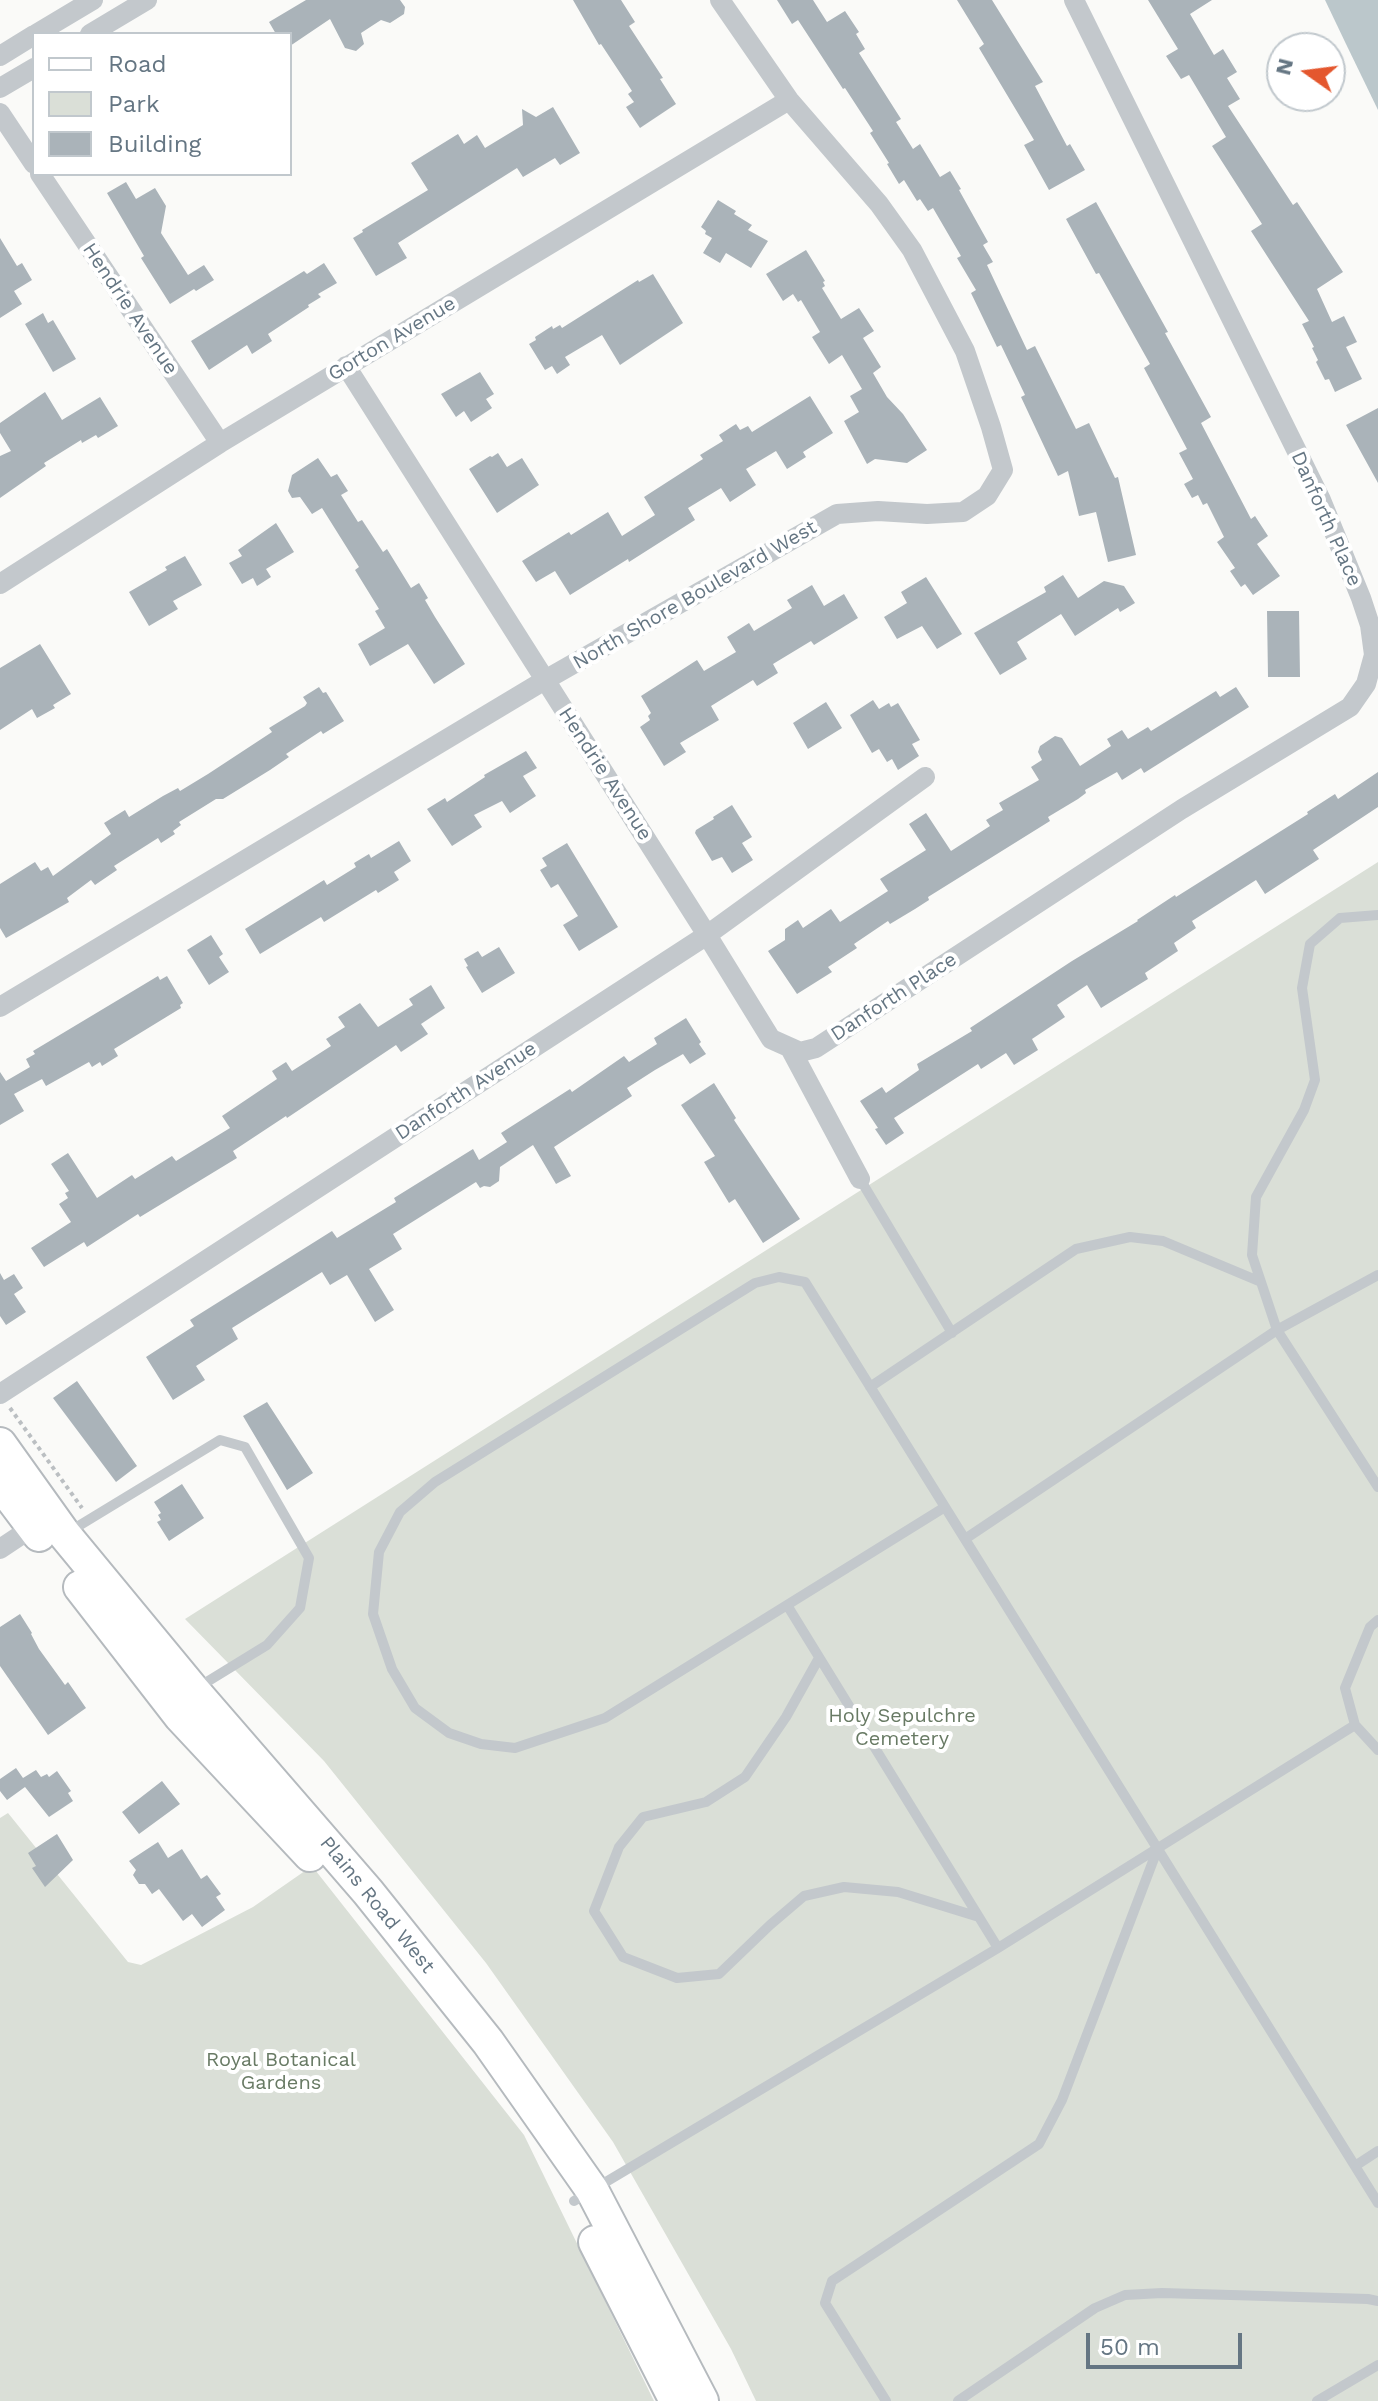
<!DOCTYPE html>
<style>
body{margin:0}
#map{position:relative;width:1378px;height:2401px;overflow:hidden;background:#fafaf8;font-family:"Work Sans",sans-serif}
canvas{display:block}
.legend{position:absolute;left:32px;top:32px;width:260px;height:144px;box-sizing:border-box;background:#fff;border:2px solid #c1c8cd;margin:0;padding:10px 14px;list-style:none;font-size:24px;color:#657683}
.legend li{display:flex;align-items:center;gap:16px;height:40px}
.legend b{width:40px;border:2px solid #c1c8cd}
.north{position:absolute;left:1266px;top:32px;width:80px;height:80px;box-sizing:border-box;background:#fff;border:2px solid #c1c8cd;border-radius:50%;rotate:284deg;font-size:22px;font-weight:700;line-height:32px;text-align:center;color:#657683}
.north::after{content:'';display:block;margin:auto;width:28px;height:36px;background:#e4572e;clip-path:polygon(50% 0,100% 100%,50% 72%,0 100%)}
.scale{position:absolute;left:1086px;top:2333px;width:156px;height:36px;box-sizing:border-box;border:4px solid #657683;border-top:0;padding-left:10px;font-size:24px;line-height:28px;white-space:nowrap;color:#657683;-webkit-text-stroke:6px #fff;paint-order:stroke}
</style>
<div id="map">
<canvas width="1378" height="2401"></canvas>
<ul class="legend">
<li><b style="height:10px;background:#fff"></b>Road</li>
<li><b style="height:22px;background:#dadfd7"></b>Park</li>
<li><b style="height:22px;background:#aab3b9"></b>Building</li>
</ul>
<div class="north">N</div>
<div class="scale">50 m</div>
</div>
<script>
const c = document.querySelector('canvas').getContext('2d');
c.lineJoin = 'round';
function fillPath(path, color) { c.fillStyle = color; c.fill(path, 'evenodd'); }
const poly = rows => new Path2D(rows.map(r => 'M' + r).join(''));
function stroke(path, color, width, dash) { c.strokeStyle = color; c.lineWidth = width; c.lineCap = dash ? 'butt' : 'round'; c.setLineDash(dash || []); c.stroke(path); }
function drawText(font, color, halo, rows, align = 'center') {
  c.font = font + ' "Work Sans",sans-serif'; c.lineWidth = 8; c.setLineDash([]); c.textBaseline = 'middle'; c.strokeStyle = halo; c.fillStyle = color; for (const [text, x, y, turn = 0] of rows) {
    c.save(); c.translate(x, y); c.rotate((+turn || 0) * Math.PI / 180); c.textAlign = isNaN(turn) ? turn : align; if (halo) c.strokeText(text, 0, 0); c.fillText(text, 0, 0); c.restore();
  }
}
fillPath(poly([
 [1378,862,1378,2401,756,2401,731,2349,613,2142,486,1963,324,1761,185,1619],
 [8,1813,128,1962,141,1965,253,1907,312,1866,524,2135,654,2401,0,2401,0,1818]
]), '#dadfd7');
fillPath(poly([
 [1325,0,1378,0,1378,110,1346,44]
]), '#bbc7cb');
fillPath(poly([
 [306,0,400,0,405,7,404,14,390,23,381,20,361,33,364,44,356,51,345,48,330,19,290,46,290,34,276,34,269,22],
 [573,0,621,0,635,22,629,26,663,78,660,79,676,104,640,128,626,107,634,102,628,94,632,91,601,44,599,45],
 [777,0,813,0,827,22,845,11,859,32,856,34,865,49,859,53,901,119,896,122,913,149,920,144,940,177,950,171,961,189,959,190,988,242,983,245,993,262,987,265,1027,350,1035,346,1076,429,1089,423,1115,478,1118,477,1136,555,1108,562,1096,512,1079,516,1068,471,1058,476,1021,397,1025,395,1001,345,997,347,971,293,976,290,957,258,961,256,933,208,928,211,920,199,917,201,904,180,899,184,887,164,889,163,870,133,873,131,845,88,843,89,798,20,792,24],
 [957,0,992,0,1043,82,1035,86,1067,146,1070,144,1085,170,1049,190,1024,145,1034,140,979,48,984,44],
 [1148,0,1212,0,1190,14,1214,55,1223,49,1237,72,1227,78,1240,99,1228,106,1293,205,1297,202,1343,272,1317,289,1332,322,1344,316,1357,342,1346,347,1362,379,1335,392,1329,379,1325,380,1316,362,1318,360,1312,348,1314,347,1302,324,1309,321,1251,231,1262,224,1212,146,1226,137,1189,75,1181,79,1166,56,1178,49],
 [553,107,580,153,560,165,555,158,523,177,517,168,398,243,407,258,376,276,353,238,363,232,362,230,428,190,411,163,458,134,464,144,477,135,485,148,523,125,522,109,536,117],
 [126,182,136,199,155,188,166,206,161,233,188,275,204,265,214,280,196,291,194,289,170,304,141,258,144,256,107,193],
 [718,200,736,211,734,214,752,225,748,230,768,241,751,268,726,253,720,263,703,253,712,238,705,234,706,231,701,227],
 [1096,202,1168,332,1165,333,1211,417,1201,423,1251,519,1255,516,1268,536,1257,544,1280,576,1253,595,1245,584,1241,587,1230,571,1235,568,1217,542,1224,537,1207,503,1203,505,1198,495,1192,498,1184,484,1193,479,1179,453,1187,449,1144,368,1150,364,1099,273,1096,274,1066,219],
 [0,238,17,266,22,263,32,280,14,291,22,304,0,318],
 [806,250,825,281,823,282,825,286,822,288,841,319,859,308,874,331,863,338,881,367,873,373,887,397,903,414,927,450,907,463,875,459,867,464,844,421,859,412,850,396,862,389,842,355,829,364,812,337,820,332,801,300,798,302,793,294,783,301,766,274],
 [324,263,337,283,318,294,321,297,308,305,309,307,268,334,272,341,252,354,247,345,209,370,191,341,304,271,307,274],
 [653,274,683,323,620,365,602,335,565,357,570,365,557,374,552,366,545,370,529,344,536,340,535,337,552,326,553,329,560,325,562,328,638,280,639,282],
 [43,313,48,323,53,320,76,359,53,372,25,324],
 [480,372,494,394,486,399,492,408,471,422,464,411,456,417,441,394],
 [45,392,62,420,100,397,118,426,98,438,96,435,82,443,81,440,44,463,46,466,0,498,0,456,11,451,0,433,0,423],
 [810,396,833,433,803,452,806,457,787,469,776,451,746,469,756,485,730,502,721,488,688,508,695,520,629,562,628,559,570,595,555,571,536,582,522,561,569,532,571,535,608,512,622,536,655,515,644,497,703,459,700,455,723,441,719,435,736,424,740,430,748,426,752,432],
 [1378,408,1378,483,1346,425],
 [498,453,507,467,522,458,539,485,497,513,469,469,490,456,492,457],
 [318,458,331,477,337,474,348,491,341,495,358,522,362,520,383,552,387,549,411,588,419,583,428,598,425,600,435,617,465,664,434,684,408,644,370,666,358,644,385,628,375,611,379,609,355,570,359,567,322,508,312,514,300,497,292,498,288,491,292,475],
 [276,523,294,552,266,569,271,577,257,586,253,578,242,584,229,563,242,556,238,550],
 [185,556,202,585,173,601,178,609,149,626,129,592,167,570,165,567],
 [1063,575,1078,598,1104,581,1124,586,1135,603,1120,612,1118,608,1075,636,1061,614,1017,642,1027,659,1000,675,974,633,1046,592,1044,587],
 [926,577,962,634,937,649,922,626,897,639,884,617,907,603,901,592],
 [812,585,824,606,844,594,858,618,814,645,811,641,773,664,778,673,757,686,753,680,711,706,719,720,680,743,686,752,664,766,640,727,650,720,648,716,651,713,641,696,697,660,704,671,736,652,727,637,749,623,754,631,792,608,787,600],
 [1267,611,1299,611,1300,677,1268,677],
 [40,644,71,694,53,705,55,708,37,718,32,709,0,730,0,668],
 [319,687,323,693,326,692,344,721,323,734,321,731,286,754,289,757,270,770,223,799,216,799,179,822,181,825,173,831,175,834,161,843,158,838,114,866,117,870,95,885,91,880,67,898,69,902,6,938,0,928,0,884,35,862,41,871,48,867,53,876,111,834,104,823,125,810,129,817,163,796,178,788,180,791,208,774,272,732,269,728,305,706,307,703,303,697],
 [1236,687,1249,707,1144,773,1141,768,1122,780,1117,772,1085,790,1086,793,1078,799,1048,817,1050,821,928,897,929,900,915,909,890,924,888,921,854,944,857,948,828,967,832,972,797,994,768,951,785,940,785,929,798,920,803,928,831,909,840,922,888,891,880,879,926,850,909,824,926,813,951,851,990,826,986,820,1003,810,999,803,1039,780,1031,767,1042,760,1038,752,1040,746,1055,736,1062,738,1080,766,1111,746,1107,739,1122,730,1128,739,1148,727,1151,731,1216,691,1220,697],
 [873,700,879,709,889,703,891,707,898,703,920,740,912,744,919,756,898,770,892,759,887,762,879,749,872,753,850,715],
 [826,702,842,728,808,749,793,723],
 [526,751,537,768,523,776,536,796,510,813,502,801,474,815,482,827,452,846,427,809,445,798,447,802,485,777,484,775],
 [1378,772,1378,807,1313,850,1319,859,1265,894,1256,880,1192,921,1196,928,1174,943,1178,951,1145,973,1148,979,1101,1008,1087,985,1057,1005,1065,1017,1032,1039,1038,1050,1014,1065,1006,1053,981,1069,978,1064,894,1118,904,1133,886,1145,875,1129,878,1128,860,1101,882,1087,886,1093,919,1070,917,1064,972,1031,970,1028,1072,961,1138,921,1137,920,1175,895,1176,897,1308,814,1307,812,1335,794,1338,799],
 [732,805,752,837,742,843,753,860,732,873,722,857,712,861,695,833,696,830,714,819,713,817],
 [399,841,411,861,394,872,399,880,378,893,376,890,324,922,321,917,260,954,245,929,324,880,327,885,356,867,354,863,369,854,371,858],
 [567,843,618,927,579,951,563,925,578,916,558,884,551,888,540,870,547,866,542,858],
 [211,935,223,954,219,957,229,972,209,985,187,950],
 [499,947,515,973,482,993,466,967,468,966,464,959,478,951,482,957],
 [158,976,160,980,167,976,183,1003,180,1005,181,1008,114,1049,118,1056,102,1066,100,1062,92,1067,89,1062,46,1086,42,1079,14,1094,24,1111,0,1125,0,1072,6,1081,30,1067,26,1059,35,1054,33,1051],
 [431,985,445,1008,421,1024,428,1034,401,1052,396,1045,287,1118,286,1116,233,1151,237,1158,140,1217,138,1214,87,1247,84,1242,44,1267,31,1248,71,1222,59,1204,68,1198,65,1193,69,1191,51,1164,68,1153,97,1198,132,1175,135,1179,172,1156,176,1161,230,1128,222,1116,277,1079,272,1071,286,1062,292,1071,331,1046,326,1039,345,1027,338,1017,360,1003,378,1027,413,1005,409,999],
 [686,1018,701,1042,699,1044,706,1054,690,1064,683,1054,655,1070,627,1088,632,1096,554,1147,571,1176,556,1184,533,1145,500,1167,499,1181,490,1187,484,1186,480,1188,476,1182,393,1234,402,1249,369,1269,394,1310,375,1322,347,1275,330,1285,322,1272,232,1328,238,1339,196,1366,205,1380,173,1400,146,1357,194,1326,190,1320,332,1231,337,1238,396,1202,394,1198,473,1149,479,1160,507,1142,501,1133,570,1089,572,1092,624,1056,629,1062,657,1044,654,1038],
 [714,1083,736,1118,734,1120,800,1219,763,1243,735,1199,729,1203,704,1162,715,1156,681,1105],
 [0,1273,4,1280,14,1274,23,1288,14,1294,26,1312,6,1325,0,1316],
 [77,1381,137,1466,116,1482,53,1398],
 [267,1402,313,1473,287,1490,243,1416],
 [182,1484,204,1518,169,1541,157,1522,161,1520,158,1515,161,1513,154,1502],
 [20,1614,32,1633,31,1634,39,1649,65,1685,68,1682,86,1708,48,1735,0,1666,0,1627],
 [16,1768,23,1778,36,1770,41,1777,47,1774,49,1777,57,1771,71,1791,68,1793,73,1801,49,1817,25,1787,7,1800,0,1791,0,1779],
 [162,1781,180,1804,139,1834,122,1812],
 [57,1834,73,1860,45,1887,32,1868,36,1866,28,1853],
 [158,1842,168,1858,182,1849,201,1879,207,1875,221,1894,216,1897,225,1910,202,1927,192,1914,183,1921,159,1889,152,1894,145,1884,139,1884,133,1875,136,1870,129,1861]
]), '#aab3b9');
const primary = poly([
 [0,1444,65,1535,193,1690,368,1892,488,2042,592,2190,702,2401],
 [0,1483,39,1535],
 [80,1587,180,1716,310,1855],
 [595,2242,676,2401]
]);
stroke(primary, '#b5babe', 36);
stroke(poly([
 [10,1408,82,1508]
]), '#bbbfc2', 4, [4, 4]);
stroke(poly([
 [1378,915,1340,918,1310,944,1302,988,1315,1080,1304,1110,1256,1197,1252,1255,1277,1330,1378,1487],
 [860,1179,952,1333],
 [870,1387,1076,1249,1130,1237,1163,1241,1261,1282],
 [945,1507,605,1718,515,1748,481,1744,449,1733,415,1708,392,1669,373,1614,379,1552,400,1512,435,1482,755,1283,779,1277,805,1282,1378,2203],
 [67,1533,220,1440,245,1447,309,1558,300,1608,267,1645,197,1688],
 [965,1539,1277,1330,1378,1275],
 [787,1605,998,1948],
 [1378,1620,1370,1627,1345,1688,1355,1725,1378,1750],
 [819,1658,786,1717,745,1777,706,1802,643,1817,619,1847,594,1911,623,1957,677,1978,719,1974,770,1925,804,1896,844,1887,898,1892,979,1917],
 [1355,2166,1378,2151],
 [574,2201,998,1948,1355,1725],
 [886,2401,825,2303,832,2281,1039,2144,1062,2100,1158,1848],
 [958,2401,1095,2308,1125,2295,1162,2293,1368,2299,1378,2301],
 [1317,2401,1378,2365]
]), '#c3c8cc', 10);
stroke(poly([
 [36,34,93,0],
 [90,34,147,0],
 [0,56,34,35],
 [0,88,34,68],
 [0,113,34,164],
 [40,174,220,443],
 [346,366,707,935,771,1039,800,1052,816,1048,1182,809,1350,707,1366,684,1374,655,1370,625,1361,598,1321,500,1074,0],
 [0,584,220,443,789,100],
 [0,1007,545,680,837,514,878,511,927,514,963,512,987,496,1003,470,991,427,965,351,912,250,879,204,789,100,720,0],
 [790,1048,860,1179],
 [0,1394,707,935,925,777],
 [0,1549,33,1527]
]), '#c3c8cc', 20);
stroke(primary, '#fff', 32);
drawText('20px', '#657683', '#fff', [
 ["Hendrie Avenue",130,309,56],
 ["Gorton Avenue",392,339,-31],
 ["Danforth Place",1326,519,66],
 ["North Shore Boulevard West",695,595,-30],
 ["Hendrie Avenue",605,774,57],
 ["Danforth Place",894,997,-33],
 ["Danforth Avenue",466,1091,-33],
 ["Plains Road West",377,1905,51]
]);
drawText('20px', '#687a64', '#fff', [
 ["Holy Sepulchre",902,1716],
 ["Cemetery",902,1739],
 ["Royal Botanical",281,2060],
 ["Gardens",281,2083]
]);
</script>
